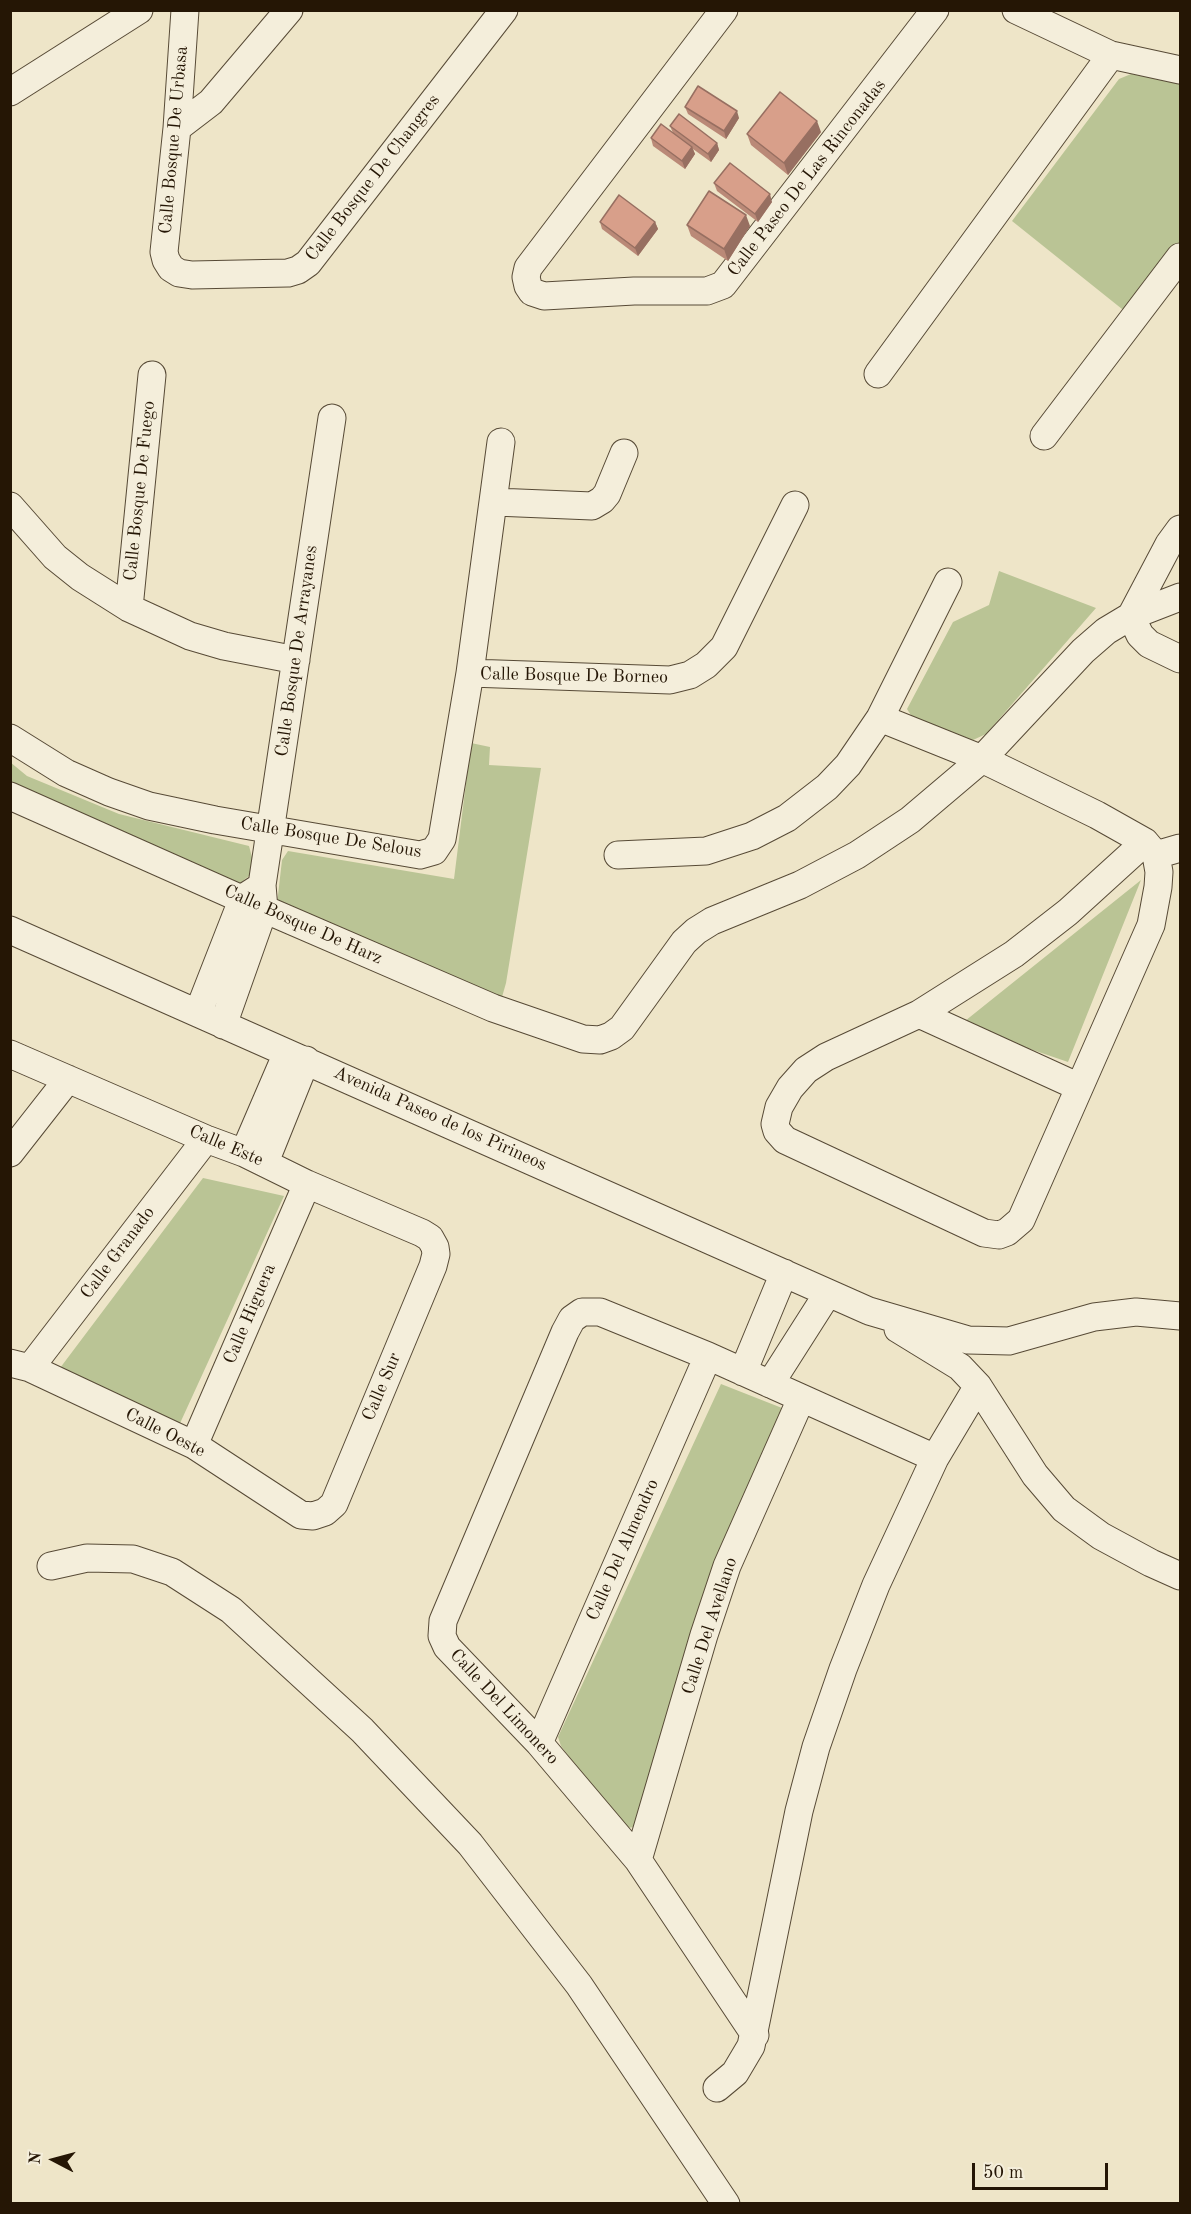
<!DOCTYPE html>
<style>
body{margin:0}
#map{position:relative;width:1191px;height:2214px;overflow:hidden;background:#eee5c8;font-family:"Old Standard TT",serif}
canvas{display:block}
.frame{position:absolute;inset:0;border:12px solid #251605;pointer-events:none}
.north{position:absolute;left:24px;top:2130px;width:60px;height:60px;-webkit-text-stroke:4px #f4eedb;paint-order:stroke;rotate:276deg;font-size:16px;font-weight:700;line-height:24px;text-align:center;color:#251605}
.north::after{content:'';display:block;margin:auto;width:21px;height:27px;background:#251605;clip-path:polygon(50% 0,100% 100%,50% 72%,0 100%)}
.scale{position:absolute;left:972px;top:2163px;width:136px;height:27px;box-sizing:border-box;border:3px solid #251605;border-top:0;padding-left:8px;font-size:18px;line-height:21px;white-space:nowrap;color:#251605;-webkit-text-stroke:4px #f4eedb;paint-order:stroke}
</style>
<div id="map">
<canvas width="1191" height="2214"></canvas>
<div class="frame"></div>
<div class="north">N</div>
<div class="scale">50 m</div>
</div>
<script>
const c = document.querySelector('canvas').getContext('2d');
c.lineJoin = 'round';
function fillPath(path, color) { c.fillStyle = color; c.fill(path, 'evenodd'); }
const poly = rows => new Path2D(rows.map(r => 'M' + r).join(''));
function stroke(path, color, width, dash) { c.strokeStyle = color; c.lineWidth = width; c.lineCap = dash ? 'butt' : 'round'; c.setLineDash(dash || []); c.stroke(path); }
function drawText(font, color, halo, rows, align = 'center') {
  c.font = font + ' "Old Standard TT",serif'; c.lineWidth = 4.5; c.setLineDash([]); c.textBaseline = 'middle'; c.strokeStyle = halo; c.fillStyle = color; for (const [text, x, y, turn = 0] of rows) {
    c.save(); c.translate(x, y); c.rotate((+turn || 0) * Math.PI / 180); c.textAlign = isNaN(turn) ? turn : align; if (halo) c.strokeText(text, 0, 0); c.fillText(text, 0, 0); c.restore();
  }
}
fillPath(poly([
 [1131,74,1180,83,1180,244,1127,313,1012,221,1119,79],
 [999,571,1096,608,986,734,973,740,912,717,907,709,953,622,989,605],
 [471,743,490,747,489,765,541,768,506,983,500,1004,277,904,282,860,288,851,454,879],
 [10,762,27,776,119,814,249,846,253,861,249,876,240,883,226,879,11,783],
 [1141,880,1068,1062,960,1025],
 [203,1178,284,1196,176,1432,51,1380],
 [721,1384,782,1408,635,1827,627,1828,582,1774,561,1746,558,1737]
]), '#bac495');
const minor = poly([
 [185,10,177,128,164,252,166,260,171,268,179,273,192,275,288,273,298,270,308,263,504,10],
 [724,10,528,268,526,277,528,286,532,292,544,296,634,291,707,291,723,285,935,10],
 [1016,10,1111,55,1180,70],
 [10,92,139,10],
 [177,128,211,102,289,10],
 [878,374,1111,55],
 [1044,436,1180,257],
 [495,502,592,506,602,500,607,494,624,453],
 [10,506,55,557,80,577,129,608,190,636,224,646,296,660],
 [1180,529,1169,544,1131,616,1140,635,1149,644,1180,659],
 [129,608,152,375],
 [470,673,670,680,690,675,706,665,724,647,795,505],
 [880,718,982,759,1097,815,1145,842,1156,855,1159,872,1158,887,1151,925,1021,1220,1007,1232,999,1235,984,1233,785,1140,777,1131,775,1124,779,1107,790,1088,806,1070,826,1057,919,1014,1014,954,1068,912,1145,842],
 [10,738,66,773,109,792,149,806,215,820,420,855,434,851,442,839,470,673,501,442],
 [10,796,264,909,493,1008,583,1039,600,1040,611,1036,622,1028,684,942,696,931,712,921,800,885,857,855,910,820,982,759,1083,651,1106,631,1131,616,1180,597],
 [618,855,706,851,752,836,787,818,827,787,848,765,880,718,948,582],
 [1156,855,1180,848],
 [10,930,869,1311,968,1340,1009,1341,1094,1317,1136,1312,1180,1316],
 [198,1013,243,898,257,889],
 [919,1014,1079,1087],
 [223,1025,264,909,262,885,332,418],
 [10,1054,206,1139,244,1153,307,1184,422,1233,430,1238,435,1247,436,1254,433,1266,334,1504,325,1512,313,1516,301,1515,194,1445,30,1368,10,1363],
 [10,1153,68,1079],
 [244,1153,287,1053],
 [265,1162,306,1060],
 [898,1329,960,1367,978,1386,1035,1475,1064,1509,1101,1536,1151,1563,1180,1576],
 [30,1368,206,1139],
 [743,1372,784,1273],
 [770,1384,828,1293],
 [194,1445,307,1184],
 [51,1566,87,1558,133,1559,172,1572,231,1610,362,1730,470,1844,579,1985,726,2204],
 [539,1743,708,1356],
 [638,1860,704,1635,727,1566,801,1399],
 [755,2035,638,1860,539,1743,447,1647,442,1636,443,1621,565,1332,572,1319,582,1312,600,1312,708,1356,935,1458],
 [717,2088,735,2073,751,2046,799,1811,816,1747,843,1669,876,1585,935,1458,978,1386]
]);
stroke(minor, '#574a36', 29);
stroke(minor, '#f4eedb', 27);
fillPath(poly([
 [685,107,739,118,726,139,688,114],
 [670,126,717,143,719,150,711,162,693,149,695,154,685,169,653,146,651,138,673,133],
 [821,132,788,175,751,145,747,134],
 [714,183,772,202,758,222,717,191],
 [600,222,655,222,658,229,638,256,602,229],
 [687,225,750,226,728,261,691,236]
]), '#ba8977');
fillPath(poly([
 [737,111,739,118,726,139,724,131],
 [817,121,821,132,788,175,784,163],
 [717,143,719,150,711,162,708,154],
 [692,147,695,154,685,169,682,161],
 [770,194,772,202,758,222,755,214],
 [746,215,750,226,728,261,724,249],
 [655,222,658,229,638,256,635,248]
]), '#976f61');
const building = poly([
 [698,86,737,111,724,131,685,107,698,86],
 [780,92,817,121,784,163,747,134,780,92],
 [679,114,717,143,708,154,670,126,679,114],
 [661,124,692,147,682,161,651,138,661,124],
 [730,163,770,194,755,214,714,183,730,163],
 [709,191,746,215,724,249,687,225,709,191],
 [619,195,655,222,635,248,600,222,619,195]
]);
fillPath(building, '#d89f8a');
stroke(building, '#976f61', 1.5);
drawText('18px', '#251605', '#f4eedb', [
 ["Calle Bosque De Urbasa",174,140,-85],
 ["Calle Bosque De Changres",373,178,-52],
 ["Calle Paseo De Las Rinconadas",807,178,-52],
 ["Calle Bosque De Fuego",140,491,-84],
 ["Calle Bosque De Arrayanes",297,651,-82],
 ["Calle Bosque De Borneo",574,676,1],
 ["Calle Bosque De Selous",331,838,9],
 ["Calle Bosque De Harz",303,925,24],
 ["Avenida Paseo de los Pirineos",440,1119,24],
 ["Calle Este",226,1146,23],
 ["Calle Granado",118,1253,-53],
 ["Calle Higuera",250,1314,-67],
 ["Calle Sur",382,1387,-67],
 ["Calle Oeste",165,1433,27],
 ["Calle Del Almendro",623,1550,-66],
 ["Calle Del Avellano",710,1626,-72],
 ["Calle Del Limonero",504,1707,47]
]);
</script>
